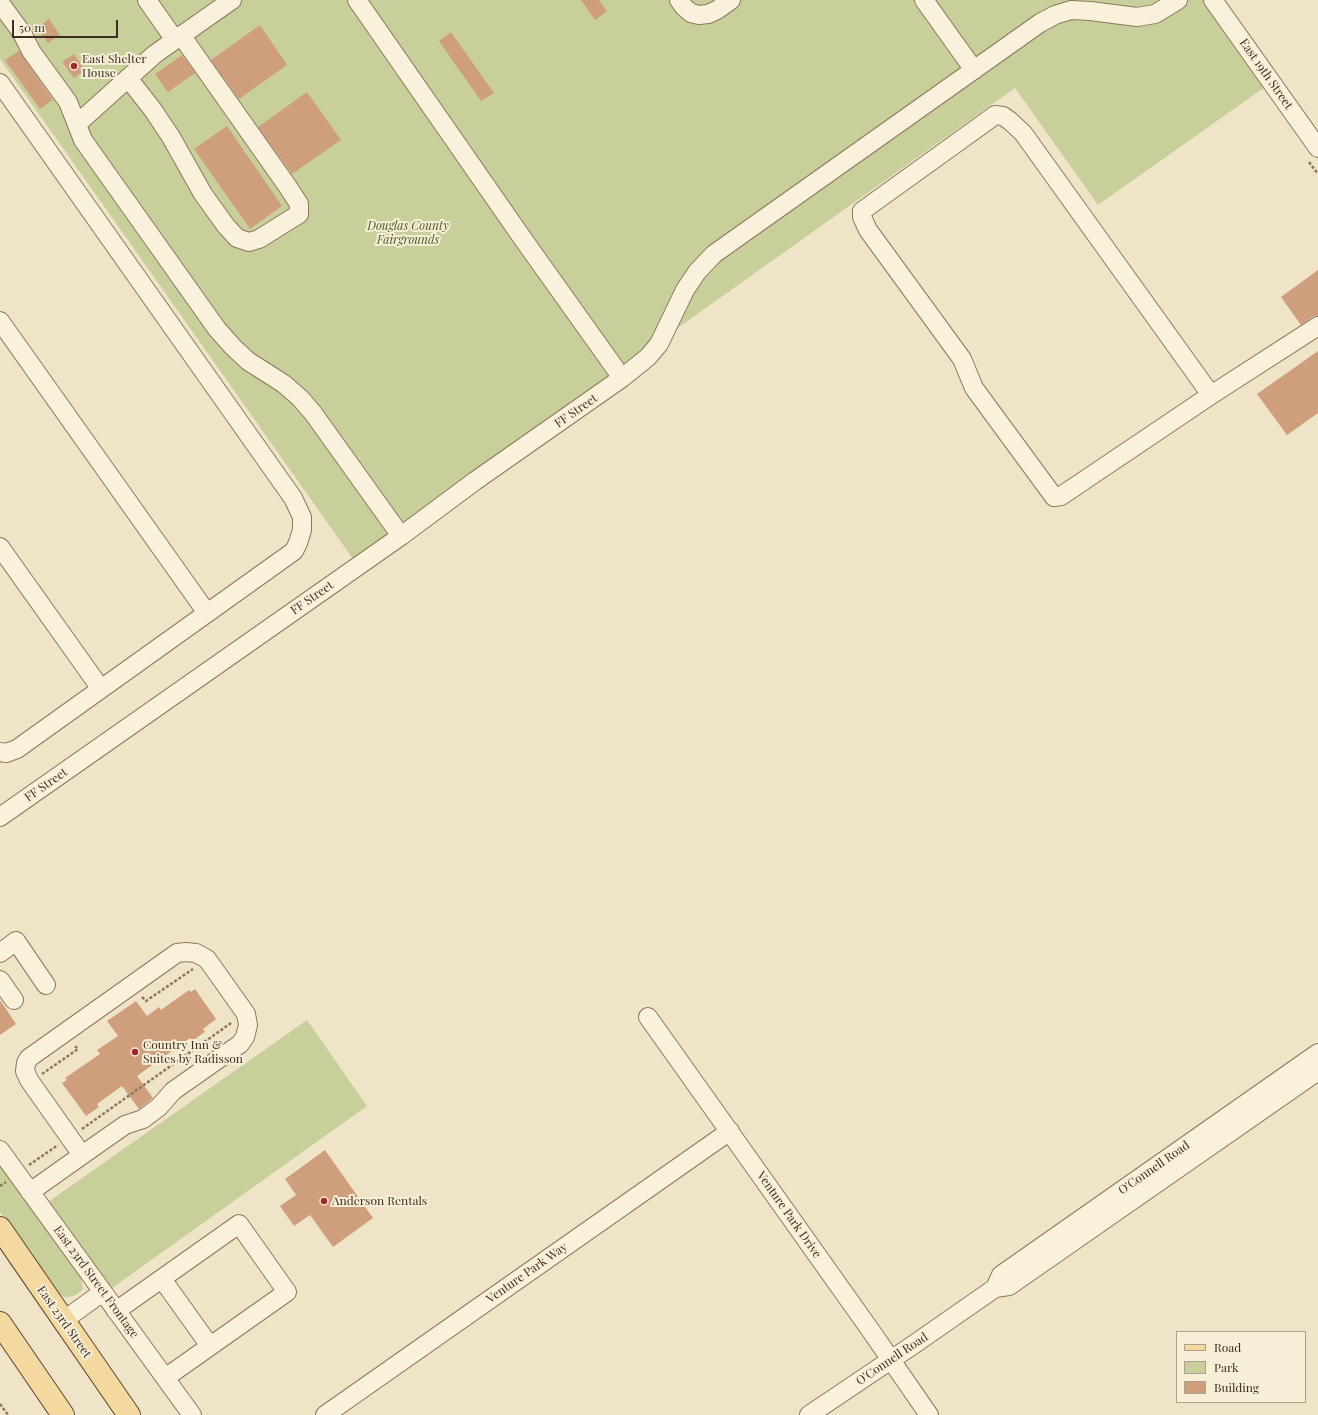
<!DOCTYPE html>
<style>
body{margin:0}
#map{position:relative;width:1318px;height:1415px;overflow:hidden;background:#f0e4c8;font-family:"Playfair Display",serif}
canvas{display:block}
.legend{position:absolute;left:1176px;top:1331px;width:130px;height:72px;box-sizing:border-box;background:#f7eed8;border:1px solid #ada18e;margin:0;padding:5px 7px;list-style:none;font-size:12px;color:#3d2e20}
.legend li{display:flex;align-items:center;gap:8px;height:20px}
.legend b{width:20px;border:1px solid #ada18e}
.scale{position:absolute;left:12px;top:20px;width:106px;height:18px;box-sizing:border-box;border:2px solid #3d2e20;border-top:0;padding-left:5px;font-size:12px;line-height:14px;white-space:nowrap;color:#3d2e20;-webkit-text-stroke:3px #f7eed8;paint-order:stroke}
</style>
<div id="map">
<canvas width="1318" height="1415"></canvas>
<ul class="legend">
<li><b style="height:5px;background:#f3d9a0"></b>Road</li>
<li><b style="height:11px;background:#c9cf9b"></b>Park</li>
<li><b style="height:11px;background:#cf9f7d"></b>Building</li>
</ul>
<div class="scale">50 m</div>
</div>
<script>
const c = document.querySelector('canvas').getContext('2d');
c.lineJoin = 'round';
function fillPath(path, color) { c.fillStyle = color; c.fill(path, 'evenodd'); }
const poly = rows => new Path2D(rows.map(r => 'M' + r).join(''));
function stroke(path, color, width, dash) { c.strokeStyle = color; c.lineWidth = width; c.lineCap = dash ? 'butt' : 'round'; c.setLineDash(dash || []); c.stroke(path); }
function drawText(font, color, halo, rows, align = 'center') {
  c.font = font + ' "Playfair Display",serif'; c.lineWidth = 4; c.setLineDash([]); c.textBaseline = 'middle'; c.strokeStyle = halo; c.fillStyle = color; for (const [text, x, y, turn = 0] of rows) {
    c.save(); c.translate(x, y); c.rotate((+turn || 0) * Math.PI / 180); c.textAlign = isNaN(turn) ? turn : align; if (halo) c.strokeText(text, 0, 0); c.fillText(text, 0, 0); c.restore();
  }
}
fillPath(poly([
 [0,0,1204,0,1265,87,1098,205,1015,88,353,559,0,59],
 [307,1020,367,1106,112,1288,48,1202],
 [0,1166,81,1278,83,1289,76,1295,68,1297,64,1297,56,1291,0,1212]
]), '#c9cf9b');
fillPath(poly([
 [581,0,599,0,607,11,595,20],
 [49,19,60,35,48,43,37,28],
 [260,25,287,65,239,99,211,60],
 [451,32,494,93,481,101,439,41],
 [19,51,53,100,40,109,5,60],
 [74,54,85,70,74,78,62,62],
 [182,55,195,73,168,92,155,74],
 [307,92,341,140,292,174,258,127],
 [227,126,282,206,250,229,194,149],
 [1318,270,1318,316,1312,317,1301,325,1281,297],
 [1318,351,1318,413,1287,435,1257,394],
 [195,989,216,1019,203,1029,205,1032,192,1041,190,1038,137,1076,153,1098,139,1109,122,1086,97,1104,99,1107,86,1116,62,1083,67,1080,65,1078,100,1054,97,1050,118,1036,107,1021,136,1001,147,1016,159,1007,161,1010,189,990,191,992],
 [0,1000,16,1024,0,1035],
 [325,1150,373,1218,333,1247,310,1215,294,1226,280,1206,296,1195,285,1179]
]), '#cf9f7d');
const minor = poly([
 [147,0,175,40],
 [357,0,523,239,622,378],
 [679,0,684,7,691,13,699,15,708,14,717,10,731,0],
 [924,0,974,70],
 [1213,0,1318,148],
 [0,3,22,33,31,51,68,102,83,140,217,329,233,347,248,361,284,384,300,398,313,413,401,536],
 [128,78,153,110,171,137,203,194,226,226,237,238,249,242,259,239,299,214,299,204,288,187,181,35],
 [0,83,293,498,302,517,302,530,298,543,294,551,17,749,6,753,0,752],
 [77,124,155,54,232,0],
 [0,321,207,613],
 [1211,395,1023,133,1010,121,1003,116,995,115,987,121,862,211,862,217,868,230,962,359,974,388,1054,497,1061,496,1211,395,1318,326],
 [0,547,101,689],
 [0,817,401,536,475,481,622,378,648,357,659,344,685,290,697,272,714,254,1040,23,1055,15,1071,10,1090,11,1137,17,1155,14,1178,0],
 [0,953,16,941,46,985],
 [0,980,14,1000],
 [648,1017,871,1331,929,1415],
 [0,1150,192,1415],
 [30,1192,95,1146,125,1125,143,1119,159,1107,173,1091,240,1044,245,1037,248,1025,246,1014,207,959,196,953,186,952,177,953,29,1058,26,1063,25,1071,29,1080,82,1155],
 [162,1279,210,1346],
 [995,1288,1001,1275,1318,1053],
 [116,1311,239,1224,287,1292,165,1378],
 [64,1320,103,1292],
 [325,1415,730,1131],
 [809,1415,916,1343,995,1288,1009,1286,1318,1071]
]);
const major = poly([
 [0,1228,129,1415],
 [0,1323,63,1415]
]);
stroke(minor, '#8d765c', 20);
stroke(major, '#5b4430', 24);
stroke(poly([
 [1309,162,1318,174],
 [142,997,146,1001,193,969],
 [42,1074,78,1049,74,1045],
 [82,1129,231,1023],
 [29,1165,58,1145],
 [0,1186,6,1182],
 [0,1404,8,1415]
]), '#8d765c', 2.5, [3, 2]);
stroke(minor, '#faf1dc', 18);
stroke(major, '#f3d9a0', 22);
for (const [x, y, r, color] of [
 [74,66,4,"#9e2a2b"],
 [135,1052,4,"#9e2a2b"],
 [324,1201,4,"#9e2a2b"]
]) { const dot = new Path2D(); dot.arc(x, y, r, 0, 2 * Math.PI); c.fillStyle = color; c.fill(dot); stroke(dot, '#f7eed8', 1.5); }
drawText('12px', '#3d2e20', '#f7eed8', [
 ["East Shelter",82,59],
 ["House",82,73],
 ["Country Inn &",143,1045],
 ["Suites by Radisson",143,1059],
 ["Anderson Rentals",332,1201]
], 'left');
drawText('12px', '#3d2e20', '#f7eed8', [
 ["East 19th Street",1266,74,55],
 ["FF Street",576,411,-35],
 ["FF Street",312,598,-35],
 ["FF Street",46,785,-35],
 ["O'Connell Road",1154,1168,-35],
 ["Venture Park Drive",789,1215,55],
 ["Venture Park Way",527,1273,-35],
 ["East 23rd Street Frontage",96,1282,54],
 ["East 23rd Street",64,1322,55],
 ["O'Connell Road",892,1359,-34]
]);
drawText('italic 12px', '#4d5a26', '#f7eed8', [
 ["Douglas County",408,226],
 ["Fairgrounds",408,240]
]);
</script>
